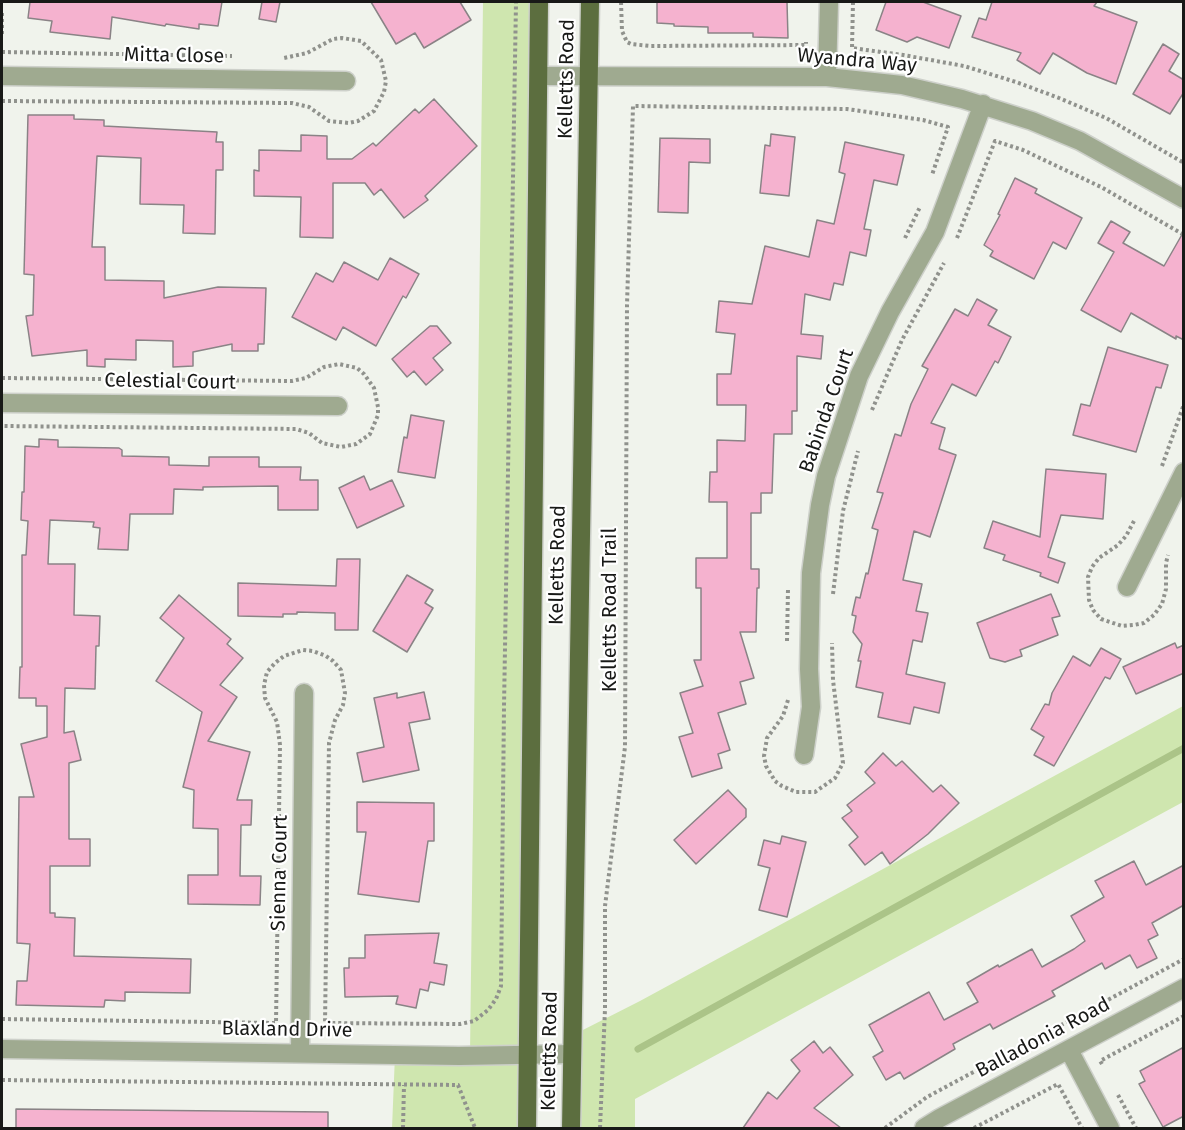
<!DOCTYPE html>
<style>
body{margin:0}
#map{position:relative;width:1185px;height:1130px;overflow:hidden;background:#f0f3ec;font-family:"Fira Sans",sans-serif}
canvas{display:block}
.frame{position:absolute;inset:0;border:3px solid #181917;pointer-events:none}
</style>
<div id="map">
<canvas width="1185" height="1130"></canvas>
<div class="frame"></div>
</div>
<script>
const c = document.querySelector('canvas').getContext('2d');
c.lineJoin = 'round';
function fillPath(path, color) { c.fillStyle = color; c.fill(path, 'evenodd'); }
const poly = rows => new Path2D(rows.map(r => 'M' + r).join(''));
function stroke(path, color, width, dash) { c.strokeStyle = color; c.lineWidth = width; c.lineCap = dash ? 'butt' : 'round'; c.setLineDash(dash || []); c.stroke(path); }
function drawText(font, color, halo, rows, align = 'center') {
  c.font = font + ' "Fira Sans",sans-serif'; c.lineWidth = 4.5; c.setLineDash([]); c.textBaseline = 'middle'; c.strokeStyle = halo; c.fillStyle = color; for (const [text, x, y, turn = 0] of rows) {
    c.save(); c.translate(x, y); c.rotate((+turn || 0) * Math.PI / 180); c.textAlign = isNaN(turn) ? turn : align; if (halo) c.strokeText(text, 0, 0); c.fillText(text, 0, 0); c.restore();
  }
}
fillPath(poly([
 [483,2,539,2,527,1128,392,1128,395,1055,470,1055],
 [1183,706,1183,802,635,1099,635,1128,571,1128,573,1035,640,1001]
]), '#cfe6af');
stroke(poly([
 [638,1049,1184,748]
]), '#abc488', 7);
const building = poly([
 [30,2,222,2,218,26,199,24,199,29,166,24,165,26,112,17,110,39,50,32,52,21,28,18,30,2],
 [262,2,280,2,276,22,259,19,262,2],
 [371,2,460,2,471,20,424,48,415,33,396,44,371,2],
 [657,2,787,2,788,38,753,37,753,33,708,33,708,27,674,26,674,24,657,23,657,2],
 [886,2,923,2,961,16,949,48,917,37,907,42,876,30,886,2],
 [992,2,1097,2,1094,6,1137,22,1116,84,1087,73,1053,53,1040,74,1017,60,1021,53,972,37,979,18,986,20,992,2],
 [1163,44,1179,54,1169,71,1184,80,1184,92,1170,114,1133,94,1163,44],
 [434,99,477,146,425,196,428,200,404,218,381,189,374,195,365,183,333,183,333,238,300,237,301,197,254,196,254,170,259,171,259,150,301,151,301,135,327,136,327,159,352,159,373,143,376,146,415,109,419,113,434,99],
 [28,115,74,115,74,119,104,120,104,126,217,132,216,142,223,142,223,170,216,170,215,234,183,233,184,205,140,204,141,158,97,156,92,247,105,247,105,280,164,281,164,298,218,287,266,288,264,344,258,344,258,351,232,351,232,344,193,352,193,366,173,367,173,341,136,340,136,360,105,359,105,367,87,366,87,350,32,356,26,316,33,315,34,275,24,274,28,115],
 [771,134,795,137,789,196,760,193,765,145,770,146,771,134],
 [660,138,710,139,710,163,689,162,688,213,658,212,660,138],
 [845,142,904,155,897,185,874,180,864,229,871,230,866,256,850,252,843,285,834,283,830,300,805,294,801,334,823,336,821,359,797,356,797,411,792,411,792,434,774,434,772,493,761,493,761,513,751,513,751,569,759,569,759,588,757,588,756,632,740,632,754,678,740,682,746,704,718,713,730,750,718,754,722,768,692,777,679,737,693,733,680,693,703,686,694,660,701,660,701,588,696,588,696,558,727,558,727,502,709,502,710,472,717,472,717,440,745,441,746,405,717,405,717,374,731,374,735,334,716,332,719,301,752,304,765,246,809,257,817,220,834,224,845,174,839,172,845,142],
 [1015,178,1037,189,1035,193,1082,218,1066,249,1053,242,1034,279,990,256,993,251,984,245,1000,215,998,214,1015,178],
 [1111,221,1130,232,1123,243,1164,266,1184,231,1184,340,1176,336,1176,339,1131,313,1121,332,1081,310,1114,252,1098,243,1111,221],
 [390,258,419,274,406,298,403,296,376,346,343,327,336,340,292,317,316,273,333,282,344,262,378,280,390,258],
 [977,299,997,310,988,325,1011,337,998,363,995,361,976,396,952,384,931,423,945,428,939,449,956,455,930,537,914,531,903,580,922,584,916,611,928,613,922,642,913,640,906,674,945,683,939,713,914,707,910,724,878,717,883,693,856,687,861,661,858,661,862,644,853,632,856,616,852,615,856,597,860,598,866,573,868,574,878,530,872,528,883,493,877,492,895,434,901,436,911,404,928,369,922,366,955,309,968,316,977,299],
 [430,326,437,326,451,343,433,358,443,370,426,385,414,371,407,377,392,359,430,326],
 [1108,347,1168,365,1161,388,1156,387,1136,452,1073,435,1081,404,1090,406,1108,347],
 [411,415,444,421,435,478,398,472,404,437,407,438,411,415],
 [39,439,58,440,58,447,119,448,122,450,122,456,169,457,169,465,209,466,209,457,259,457,259,467,301,467,300,480,318,480,318,510,278,510,278,486,203,487,203,490,174,489,173,514,130,514,128,550,98,549,100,528,93,527,94,522,50,520,48,564,75,564,74,615,100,616,99,646,96,646,95,689,65,688,64,733,74,731,81,760,69,763,69,839,90,839,90,866,50,866,50,913,55,913,55,917,75,918,74,956,191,959,190,993,125,992,125,1001,105,1000,104,1007,16,1005,17,981,27,981,30,944,17,943,19,797,34,797,21,744,47,737,47,706,36,706,36,698,19,698,20,667,22,667,22,555,26,555,28,521,21,520,22,492,24,492,25,446,39,447,39,439],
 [1046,469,1106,474,1103,519,1061,515,1048,557,1065,563,1058,583,1040,576,1041,573,1003,560,1005,555,984,548,993,521,1040,537,1046,469],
 [364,476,370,490,392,480,404,506,357,528,339,488,364,476],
 [337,559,360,559,358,630,335,630,335,613,297,612,297,614,283,614,283,617,238,616,238,583,336,586,337,559],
 [407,575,433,590,425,603,433,608,407,652,373,631,407,575],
 [1051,594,1060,616,1052,618,1058,635,1020,650,1022,656,1005,662,990,658,977,623,1051,594],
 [179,595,231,639,227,644,243,658,220,685,237,697,208,741,250,752,237,800,252,800,251,825,241,825,240,876,261,876,260,905,188,904,188,875,218,875,218,829,193,828,194,790,183,787,202,712,156,681,184,638,160,618,179,595],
 [1175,643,1177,648,1184,645,1184,673,1136,694,1123,667,1175,643],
 [1101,648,1121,659,1110,679,1105,677,1054,766,1034,755,1044,737,1031,729,1045,704,1049,705,1052,693,1073,656,1090,666,1101,648],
 [424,692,430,719,409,723,419,770,363,782,357,753,384,747,374,698,397,693,397,698,424,692],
 [883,753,896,766,902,761,933,792,941,785,959,803,928,834,890,864,882,852,865,865,849,845,858,837,842,818,852,811,847,805,875,783,865,772,883,753],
 [728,790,746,809,746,817,696,864,674,840,728,790],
 [357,802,434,803,434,841,428,841,419,902,358,894,366,832,357,832,357,802],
 [782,836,806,842,787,917,759,910,770,868,758,865,764,840,780,844,782,836],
 [1134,861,1146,885,1184,865,1184,905,1152,923,1158,935,1148,940,1157,958,1137,968,1130,955,1105,969,1102,963,1052,991,1055,996,993,1029,990,1024,953,1044,955,1049,904,1079,900,1072,886,1080,873,1057,883,1051,869,1025,929,992,944,1020,978,1002,967,983,998,965,999,967,1032,949,1042,967,1074,949,1085,941,1071,916,1104,897,1095,881,1134,861],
 [439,933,434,963,447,965,444,985,430,982,428,991,420,989,416,1008,396,1004,398,996,345,997,344,968,349,968,349,958,365,958,365,935,439,933],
 [814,1041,823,1053,830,1047,853,1075,814,1108,841,1128,743,1128,768,1092,777,1099,800,1071,791,1060,814,1041],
 [1184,1047,1184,1116,1163,1127,1139,1084,1145,1081,1140,1071,1184,1047],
 [16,1109,328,1112,328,1128,16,1128,16,1109]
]);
fillPath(building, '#f5b2cf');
stroke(building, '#8a8386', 1.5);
const minor = poly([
 [2,76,346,81],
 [539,76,827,77,902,85,962,99,1032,121,1080,141,1184,199],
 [827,77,829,2],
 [2,403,338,406],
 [1127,587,1184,472],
 [804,755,811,707,809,669,811,573,820,505,826,476,859,376,890,312,935,232,983,104],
 [2,1049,459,1056,572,1054],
 [1069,1050,1110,1128],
 [300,1052,304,693],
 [924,1128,940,1118,1184,988]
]);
const primary = poly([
 [527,1128,539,2],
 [571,1128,590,2]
]);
stroke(minor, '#cdd0ca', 21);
stroke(primary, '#cdd0ca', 21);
stroke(poly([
 [621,2,622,31,627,42,631,44,650,46,806,45,806,42],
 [853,2,852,48,903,55,964,66,1016,82,1059,98,1106,118,1184,163],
 [2,13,2,36],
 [2,52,232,56],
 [2,101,292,103,309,107,329,121,349,123,358,121,374,111,384,92,386,81,381,60,361,41,342,38,333,39,307,53,284,58],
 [905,238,920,207],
 [957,238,995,141,1023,150,1101,187,1184,235],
 [2,378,292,381,306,378,324,367,339,364,357,368,364,374,374,388,378,407,378,415,370,434,356,444,341,447,322,443,309,433,296,429,2,426],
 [872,410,902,340,944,263],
 [814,440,822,416],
 [1162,466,1184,404],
 [1134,521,1126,536,1118,545,1099,558,1092,567,1088,577,1089,600,1093,610,1101,619,1122,626,1134,625,1144,623,1154,615,1162,604,1166,589,1166,563,1168,555],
 [833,594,843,511,858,451],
 [787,641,788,589],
 [788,700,783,716,767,738,764,756,766,766,775,781,782,786,796,792,815,792,835,778,843,763,833,680,832,643],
 [2,1019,276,1023,280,745,277,722,265,698,264,685,267,672,275,663,284,656,303,650,313,651,326,656,333,661,341,670,345,693,343,705,335,720,329,743,325,1023,460,1024,474,1021,488,1010,496,999,501,986,504,707,516,2],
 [1102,1064,1100,1061,1184,1016],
 [2,1080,458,1085,475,1128],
 [1118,1095,1136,1128],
 [403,1128,404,1085],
 [600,1128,605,1009,605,906,625,747,627,305,633,106,847,109,923,120,948,127,932,175],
 [885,1128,927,1097,1184,959],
 [974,1128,1058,1084,1082,1128]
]), '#90928d', 4, [3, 3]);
stroke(minor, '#9faa90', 18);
stroke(primary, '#5c6e3f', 18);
drawText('20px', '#181917', '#fff', [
 ["Mitta Close",174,56,1],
 ["Wyandra Way",857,61,5],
 ["Kelletts Road",567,79,-89],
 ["Celestial Court",170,382,1],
 ["Babinda Court",827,411,-71],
 ["Kelletts Road",558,565,-89],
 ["Kelletts Road Trail",610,610,-90],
 ["Sienna Court",280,873,-89],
 ["Blaxland Drive",287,1030,1],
 ["Balladonia Road",1043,1038,-28],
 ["Kelletts Road",550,1051,-89]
]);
</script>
